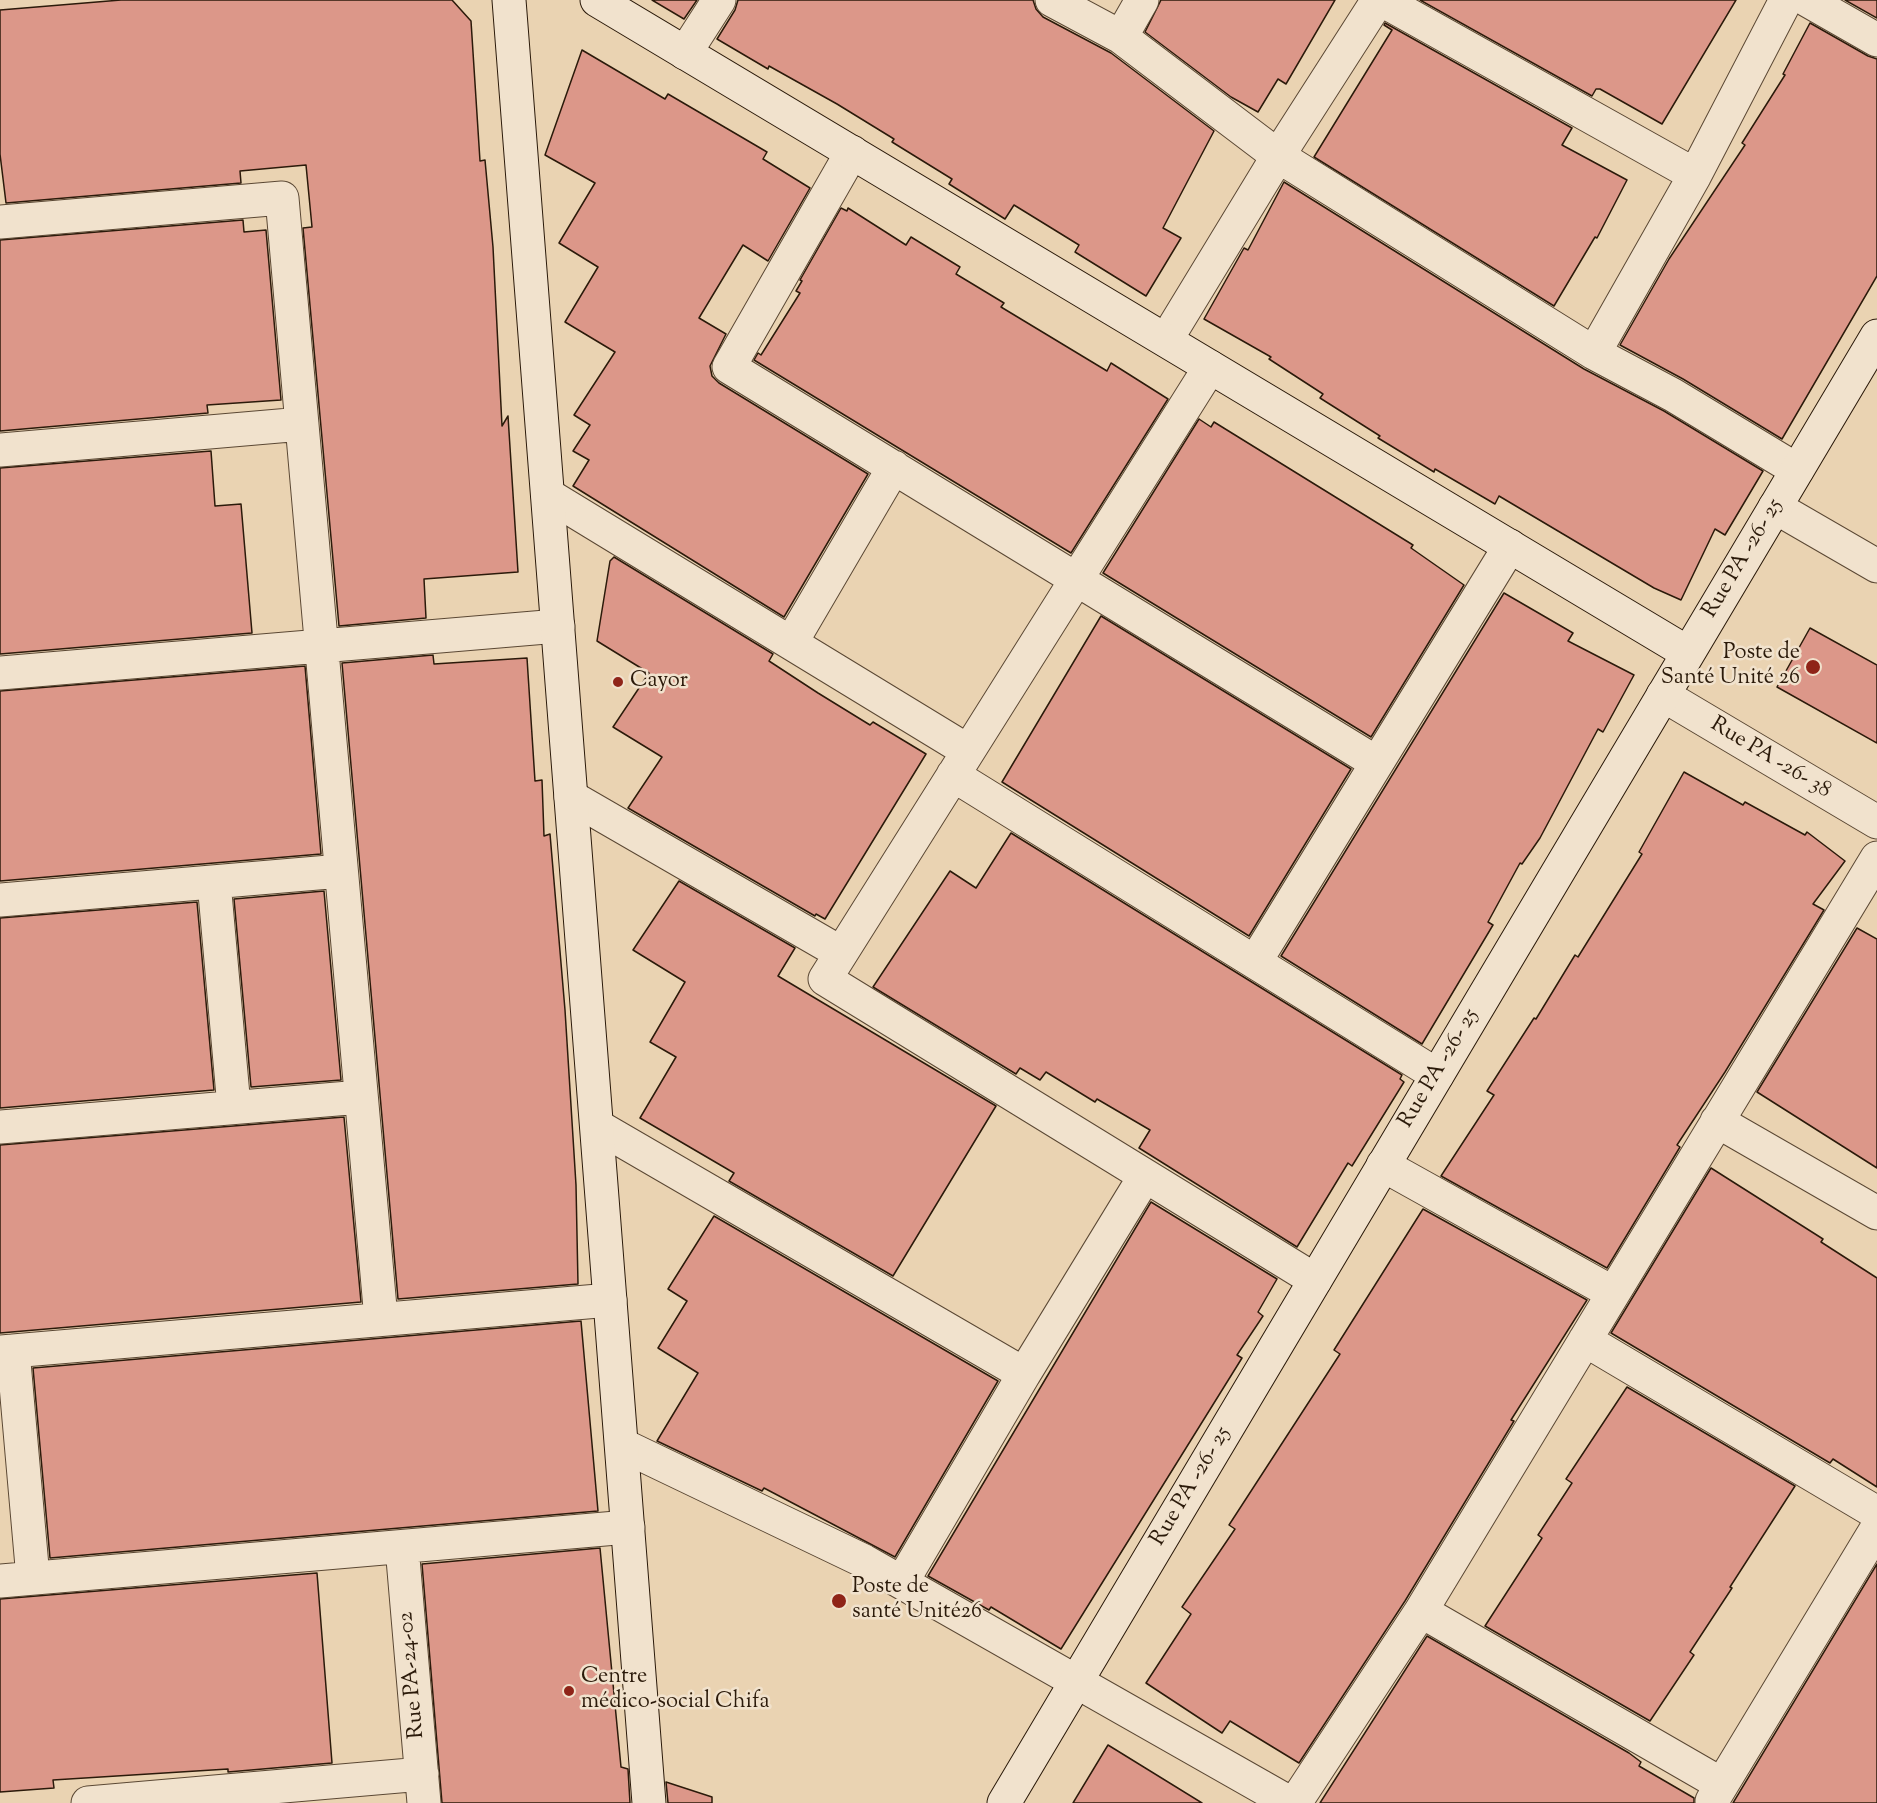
<!DOCTYPE html>
<meta charset="utf-8">
<style>
body{margin:0}
canvas{display:block;background:#ead3b2}
</style>
<canvas width="1877" height="1803"></canvas>
<script>
const c = document.querySelector('canvas').getContext('2d');
c.lineJoin = 'round';
function fillPath(path, color) { c.fillStyle = color; c.fill(path, 'evenodd'); }
const poly = rows => new Path2D(rows.map(r => 'M' + r).join(''));
function stroke(path, color, width, dash) { c.strokeStyle = color; c.lineWidth = width; c.lineCap = dash ? 'butt' : 'round'; c.setLineDash(dash || []); c.stroke(path); }
function drawText(font, color, halo, rows, align = 'center') {
  c.font = font + ' "Sorts Mill Goudy",serif'; c.lineWidth = 5; c.setLineDash([]); c.textBaseline = 'middle'; c.strokeStyle = halo; c.fillStyle = color; for (const [text, x, y, turn = 0] of rows) {
    c.save(); c.translate(x, y); c.rotate((+turn || 0) * Math.PI / 180); c.textAlign = isNaN(turn) ? turn : align; if (halo) c.strokeText(text, 0, 0); c.fillText(text, 0, 0); c.restore();
  }
}
const building = poly([
 [121,0,452,0,471,21,480,161,485,160,493,247,502,426,508,416,518,572,424,579,426,618,339,626,303,228,312,227,306,165,240,171,241,183,6,203,0,154,0,10,121,0],
 [652,0,697,0,684,19,652,0],
 [738,0,1033,0,1036,9,1043,17,1111,53,1214,131,1163,228,1181,238,1146,296,1075,252,1079,245,1014,205,1005,219,949,184,952,179,892,142,894,139,837,104,769,66,768,69,717,39,735,10,738,0],
 [1161,0,1335,0,1286,84,1278,79,1258,112,1231,97,1145,32,1161,0],
 [1420,0,1736,0,1662,124,1600,89,1596,89,1592,96,1420,0],
 [1845,0,1877,0,1877,18,1845,0],
 [1385,23,1572,128,1562,145,1627,180,1597,238,1595,237,1554,306,1314,157,1392,30,1384,25,1385,23],
 [1810,23,1868,56,1877,59,1877,276,1782,439,1683,379,1620,345,1669,259,1745,145,1742,143,1785,75,1783,74,1810,23],
 [582,50,665,99,668,94,767,152,763,159,810,188,768,261,743,245,699,318,726,334,710,366,712,376,719,383,868,474,784,617,573,486,589,460,573,451,590,425,574,415,615,352,565,322,598,267,559,243,595,183,545,155,582,50],
 [1284,182,1584,369,1664,411,1763,471,1725,535,1715,529,1681,600,1654,588,1499,496,1495,504,1435,469,1434,472,1378,438,1380,436,1320,398,1323,394,1269,359,1271,357,1204,319,1244,248,1248,250,1284,182],
 [841,208,847,211,848,208,906,245,911,237,960,267,956,274,1004,303,1001,307,1107,371,1111,363,1168,399,1071,553,754,360,758,353,761,355,800,293,796,291,802,281,800,280,841,208],
 [243,220,244,232,266,230,281,400,207,405,208,413,0,431,0,240,243,220],
 [1199,419,1211,427,1214,422,1413,545,1411,548,1464,585,1371,737,1103,573,1199,419],
 [211,451,215,506,241,504,252,633,0,654,0,468,211,451],
 [614,557,773,654,769,661,818,693,870,725,873,722,926,754,825,919,816,914,815,916,628,808,662,757,613,727,649,673,597,641,610,561,614,557],
 [1504,593,1573,633,1568,641,1634,675,1603,732,1598,729,1540,838,1522,864,1520,863,1488,922,1493,925,1422,1044,1281,956,1504,593],
 [1101,616,1351,769,1249,936,1002,782,1101,616],
 [1810,628,1877,665,1877,743,1777,687,1810,628],
 [433,655,434,664,527,658,535,781,542,780,544,836,550,834,565,1010,576,1185,578,1284,398,1299,342,663,433,655],
 [305,666,321,854,0,881,0,691,305,666],
 [1684,772,1743,805,1745,802,1805,835,1807,832,1845,861,1813,904,1824,910,1725,1072,1677,1145,1680,1147,1607,1268,1441,1176,1494,1095,1487,1091,1534,1018,1536,1019,1575,955,1578,957,1642,854,1639,852,1684,772],
 [1011,833,1402,1075,1400,1079,1404,1082,1352,1166,1348,1163,1297,1247,1139,1148,1150,1130,1097,1099,1095,1102,1046,1072,1040,1080,1020,1068,1016,1074,873,987,950,871,976,888,1011,833],
 [679,881,795,948,778,976,996,1106,893,1276,729,1181,734,1173,640,1118,676,1057,650,1042,685,982,633,950,679,881],
 [324,891,341,1080,251,1087,234,899,324,891],
 [197,902,214,1090,0,1108,0,918,197,902],
 [1857,928,1877,939,1877,1168,1757,1092,1857,928],
 [344,1117,361,1302,0,1333,0,1145,344,1117],
 [1711,1168,1823,1239,1821,1242,1877,1278,1877,1487,1833,1459,1830,1463,1611,1333,1711,1168],
 [1151,1202,1277,1279,1258,1312,1263,1316,1237,1355,1242,1358,1061,1649,991,1607,989,1610,928,1576,1151,1202],
 [1423,1209,1587,1300,1511,1420,1514,1421,1405,1601,1299,1763,1230,1721,1222,1733,1146,1683,1191,1614,1182,1607,1235,1529,1229,1525,1340,1354,1334,1350,1423,1209],
 [714,1216,998,1381,895,1557,764,1488,762,1491,657,1441,698,1373,658,1348,687,1301,668,1289,714,1216],
 [581,1321,598,1511,50,1558,33,1368,581,1321],
 [1627,1387,1795,1486,1730,1587,1732,1588,1690,1652,1694,1655,1650,1721,1485,1626,1542,1538,1538,1535,1572,1483,1566,1479,1627,1387],
 [600,1548,621,1767,628,1769,630,1803,442,1803,422,1564,600,1548],
 [1877,1564,1877,1803,1733,1803,1877,1564],
 [317,1573,332,1763,228,1772,228,1769,53,1780,54,1788,0,1792,0,1599,317,1573],
 [1427,1636,1629,1753,1641,1762,1639,1766,1694,1798,1694,1803,1320,1803,1427,1636],
 [1108,1745,1202,1803,1073,1803,1108,1745],
 [666,1782,712,1797,712,1803,668,1803,666,1782]
]);
fillPath(building, '#dc9789');
stroke(building, '#2b1a0a', 1.5);
const street = poly([
 [1052,0,1121,37,1278,156,1594,353,1673,395,1797,470],
 [1382,0,1695,175],
 [1807,0,1877,40],
 [1121,37,1142,0],
 [685,53,719,0],
 [852,152,729,367,1377,763],
 [0,222,282,198,381,1319],
 [1166,340,1278,156,1378,0],
 [1594,353,1695,175,1786,0],
 [1210,367,825,979,1315,1280],
 [0,450,302,424],
 [548,495,968,751],
 [1775,507,1877,566],
 [791,643,894,467],
 [0,673,558,626],
 [1663,695,1877,822],
 [953,775,1437,1075],
 [571,797,841,953],
 [214,882,234,1107],
 [0,900,341,871],
 [1255,962,1510,546],
 [1717,1121,1877,1213],
 [597,1126,1024,1374,902,1582],
 [0,1127,361,1097],
 [1383,1165,1613,1293],
 [1585,1340,1877,1513],
 [13,1351,33,1578],
 [0,1352,610,1300],
 [1024,1374,1145,1176],
 [622,1445,864,1561,1290,1803],
 [402,1547,424,1803],
 [0,1581,628,1527],
 [1421,1611,1721,1784],
 [1712,1801,1877,1528],
 [88,1803,422,1774],
 [1295,1803,1421,1611,1877,858]
]);
const secondary = poly([
 [509,0,649,1803],
 [597,0,1688,653],
 [1004,1803,1877,336]
]);
stroke(street, '#5b4834', 35);
stroke(secondary, '#2b1a0a', 35);
stroke(street, '#f1e2cd', 33);
stroke(secondary, '#f1e2cd', 33);
for (const [x, y, r, color] of [
 [1813,667,8,"#8f2418"],
 [618,682,6,"#8f2418"],
 [839,1601,8,"#8f2418"],
 [569,1691,6,"#8f2418"]
]) { const dot = new Path2D(); dot.arc(x, y, r, 0, 2 * Math.PI); c.fillStyle = color; c.fill(dot); stroke(dot, '#f1e2cd', 2); }
drawText('22px', '#2b1a0a', '#f1e2cd', [
 ["Rue PA -26- 25",1744,559,-59],
 ["Rue PA -26- 38",1770,759,31],
 ["Rue PA -26- 25",1440,1069,-59],
 ["Rue PA -26- 25",1192,1487,-59],
 ["Rue PA-24-02",413,1675,-95]
]);
drawText('22px', '#2b1a0a', '#f1e2cd', [
 ["Poste de",1800,654,"right"],
 ["Santé Unité 26",1800,679,"right"],
 ["Cayor",630,682],
 ["Poste de",852,1588],
 ["santé Unité26",852,1613],
 ["Centre",581,1678],
 ["médico-social Chifa",581,1703]
], 'left');
</script>
